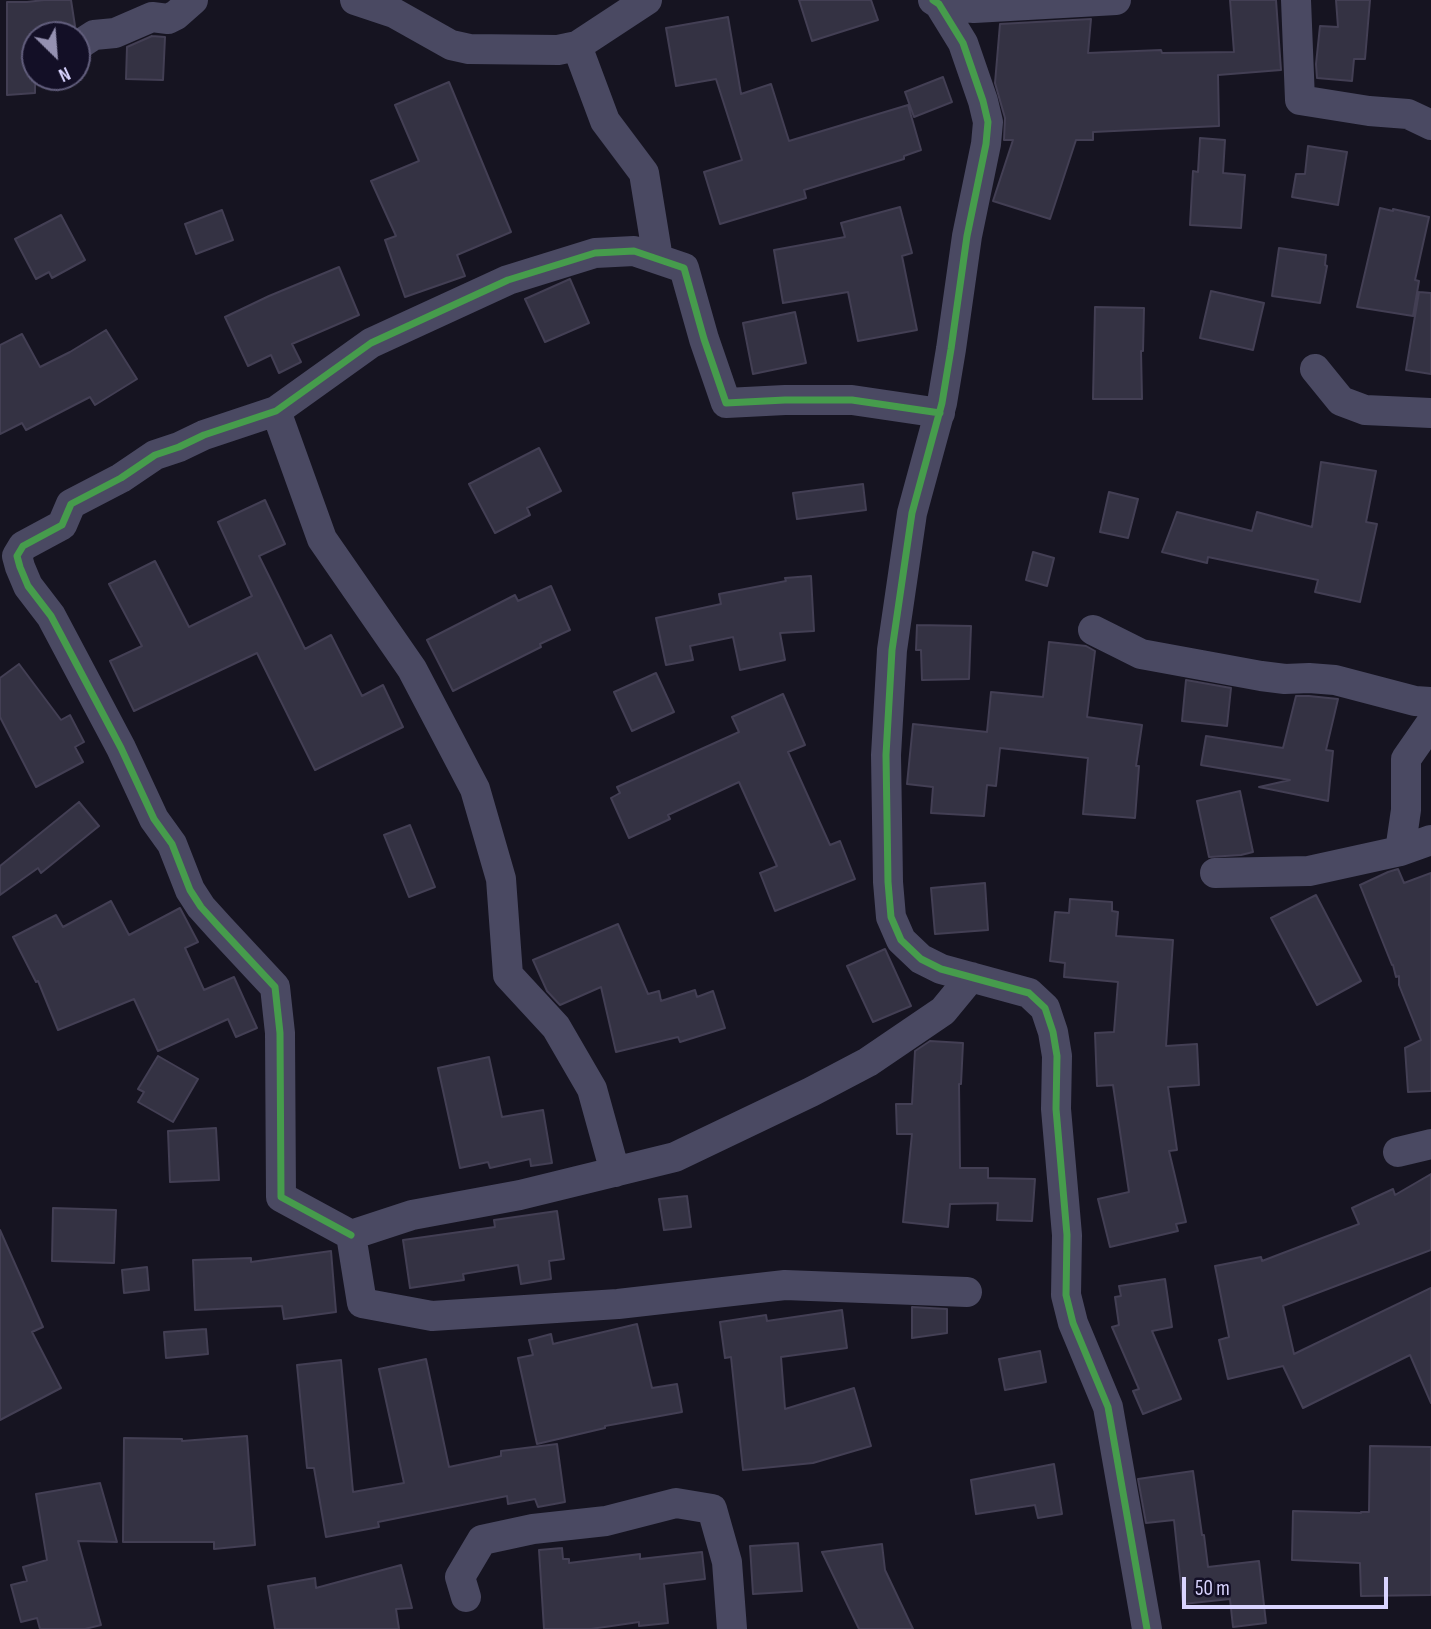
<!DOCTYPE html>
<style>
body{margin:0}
#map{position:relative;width:1431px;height:1629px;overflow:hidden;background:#161421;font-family:"Sofia Sans Condensed",sans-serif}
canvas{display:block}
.north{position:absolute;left:21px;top:21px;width:70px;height:70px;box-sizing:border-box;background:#130f26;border:2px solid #625e7d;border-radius:50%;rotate:155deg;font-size:19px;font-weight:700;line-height:28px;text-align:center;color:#d9d4ff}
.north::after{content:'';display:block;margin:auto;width:24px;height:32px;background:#9591b1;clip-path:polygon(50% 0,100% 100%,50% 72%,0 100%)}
.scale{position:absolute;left:1182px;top:1577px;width:206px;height:32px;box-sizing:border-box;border:4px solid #d9d4ff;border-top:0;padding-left:9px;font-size:21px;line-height:24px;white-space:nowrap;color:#d9d4ff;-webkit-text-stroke:5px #130f26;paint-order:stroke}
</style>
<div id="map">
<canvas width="1431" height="1629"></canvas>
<div class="north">N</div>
<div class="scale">50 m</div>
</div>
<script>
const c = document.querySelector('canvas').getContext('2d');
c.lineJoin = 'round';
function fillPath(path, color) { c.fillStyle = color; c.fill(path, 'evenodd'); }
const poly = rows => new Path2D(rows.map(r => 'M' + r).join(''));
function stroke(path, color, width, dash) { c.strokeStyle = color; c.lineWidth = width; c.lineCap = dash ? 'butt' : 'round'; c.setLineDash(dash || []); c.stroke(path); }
const building = poly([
 [44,0,71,0,75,26,70,30,35,35,35,93,7,95,7,2,27,2,44,0],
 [799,0,871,0,878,20,812,41,799,0],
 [1230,0,1276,0,1281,70,1218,75,1219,126,1093,132,1093,140,1076,140,1050,219,993,201,1013,140,1004,140,1005,118,995,83,1000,24,1091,19,1088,53,1161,50,1162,53,1234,52,1230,0],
 [1336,0,1370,0,1365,59,1354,59,1352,81,1317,78,1316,64,1320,26,1338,27,1336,0],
 [728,17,741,94,771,84,789,141,908,105,921,150,904,156,904,159,804,190,806,198,720,224,704,172,742,160,716,79,676,86,666,28,728,17],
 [152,36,165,37,163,80,126,79,127,47,152,36],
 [943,77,952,102,914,117,905,92,943,77],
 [449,82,511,232,457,255,465,276,405,297,385,240,396,236,371,181,419,161,395,105,449,82],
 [1200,138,1225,140,1223,173,1245,175,1241,228,1190,225,1193,171,1198,172,1200,138],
 [1308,146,1347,152,1338,205,1292,197,1296,174,1305,174,1308,146],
 [900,207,912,253,902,256,917,330,858,341,848,292,783,303,774,250,845,237,841,223,900,207],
 [1380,208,1393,211,1393,209,1429,217,1415,280,1419,281,1413,316,1357,307,1380,208],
 [222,210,233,240,196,254,185,224,222,210],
 [61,215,85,260,52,278,49,272,36,279,15,239,61,215],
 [1279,248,1326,255,1325,265,1327,266,1320,303,1272,296,1279,248],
 [339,267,359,315,292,344,301,362,279,373,271,355,248,366,225,317,269,296,339,267],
 [570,279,589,323,545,342,525,299,570,279],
 [1211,291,1264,303,1253,350,1200,338,1211,291],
 [1419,292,1431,293,1431,374,1406,370,1419,292],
 [1095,307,1144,308,1143,351,1141,351,1142,399,1093,399,1095,307],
 [795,312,806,363,753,374,743,323,795,312],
 [106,330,137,379,95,405,90,397,26,430,22,423,0,434,0,345,22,334,40,367,70,352,106,330],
 [539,448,561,491,527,508,530,515,495,533,469,484,539,448],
 [1321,462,1376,471,1366,522,1377,524,1360,602,1315,592,1318,580,1208,557,1207,563,1162,552,1177,512,1252,531,1257,512,1312,527,1321,462],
 [863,484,866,510,797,519,793,493,863,484],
 [1109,492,1138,499,1128,538,1100,532,1109,492],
 [265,500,285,544,259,556,305,649,331,635,362,696,383,685,403,727,315,770,257,653,134,711,110,661,142,646,109,584,155,561,189,627,252,596,218,522,265,500],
 [1033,552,1054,558,1047,586,1026,580,1033,552],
 [811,576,814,631,780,633,785,660,740,670,733,637,690,646,693,660,666,665,656,618,721,604,719,594,786,581,785,578,811,576],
 [551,586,570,630,540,644,541,647,453,691,427,640,515,595,518,601,551,586],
 [917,625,971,626,969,679,922,680,921,650,916,650,917,625],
 [1049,642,1086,646,1095,651,1087,717,1142,725,1136,766,1139,766,1135,818,1083,814,1088,758,1000,748,996,786,987,785,984,816,931,813,933,787,907,784,913,724,987,732,991,692,1043,697,1049,642],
 [19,664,61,720,70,715,84,742,75,747,83,762,36,787,0,717,0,678,19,664],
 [656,673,674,712,632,731,614,692,656,673],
 [1186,680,1231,688,1227,726,1182,721,1186,680],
 [783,694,805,745,788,752,830,845,840,841,855,879,775,911,760,873,777,866,739,782,668,815,670,819,629,838,611,798,620,793,617,787,739,732,732,717,783,694],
 [1296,696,1309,696,1338,699,1326,750,1333,751,1328,801,1259,787,1290,780,1201,765,1206,736,1283,748,1296,696],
 [1240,791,1253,852,1241,855,1209,857,1197,801,1240,791],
 [79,802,99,826,41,873,38,868,0,895,0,866,79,802],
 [410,825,435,887,409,897,384,835,410,825],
 [1398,869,1404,883,1431,873,1431,1091,1408,1092,1405,1048,1421,1040,1399,985,1399,976,1396,977,1393,965,1392,965,1360,885,1388,872,1398,869],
 [985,883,988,930,935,934,931,888,985,883],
 [1316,895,1361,981,1317,1005,1271,918,1316,895],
 [1070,899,1112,902,1112,911,1118,912,1116,936,1173,940,1166,1046,1197,1044,1199,1085,1168,1087,1177,1150,1169,1151,1186,1222,1176,1224,1178,1231,1110,1247,1098,1199,1129,1192,1113,1085,1097,1086,1095,1033,1114,1032,1118,982,1064,977,1065,963,1050,961,1055,912,1069,913,1070,899],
 [111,901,129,935,180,908,198,942,185,948,204,990,234,977,257,1028,236,1037,228,1019,158,1051,134,999,58,1030,38,981,36,982,13,937,56,915,63,927,111,901],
 [618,924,648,994,659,991,661,1001,695,990,697,997,713,991,725,1028,680,1042,678,1037,616,1052,601,987,560,1005,547,991,533,960,618,924],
 [885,949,911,1006,873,1022,847,966,885,949],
 [930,1041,963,1043,961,1084,959,1084,960,1168,988,1168,988,1178,1035,1179,1032,1221,997,1220,998,1203,950,1204,948,1227,903,1222,912,1134,897,1134,896,1104,912,1104,915,1051,930,1041],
 [158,1056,198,1079,173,1122,138,1102,144,1092,138,1089,158,1056],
 [489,1057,502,1117,543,1110,552,1163,531,1166,530,1159,490,1168,488,1162,460,1168,438,1068,489,1057],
 [216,1128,219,1180,170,1182,168,1131,216,1128],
 [1431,1174,1431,1250,1283,1306,1294,1354,1431,1288,1431,1403,1410,1355,1303,1408,1283,1366,1228,1379,1219,1340,1229,1337,1228,1332,1215,1266,1261,1257,1262,1261,1359,1224,1352,1208,1393,1189,1395,1195,1431,1174],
 [687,1196,691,1227,664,1230,659,1199,687,1196],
 [53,1208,116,1210,114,1263,52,1261,53,1208],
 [557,1211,564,1259,549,1261,551,1279,521,1284,518,1265,463,1274,464,1280,410,1288,403,1240,495,1227,494,1220,557,1211],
 [0,1230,43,1327,32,1332,61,1388,0,1420,0,1230],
 [331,1251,336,1312,284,1319,282,1306,195,1310,193,1260,251,1258,251,1262,331,1251],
 [147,1267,149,1290,124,1293,122,1270,147,1267],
 [1165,1279,1172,1327,1152,1331,1181,1399,1143,1414,1133,1391,1139,1389,1112,1327,1119,1325,1115,1297,1121,1296,1119,1286,1165,1279],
 [912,1307,947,1309,947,1333,912,1338,912,1307],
 [842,1310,847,1348,781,1357,785,1409,854,1388,871,1446,813,1463,743,1470,731,1357,725,1358,720,1322,766,1315,767,1321,842,1310],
 [637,1324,652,1388,677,1384,682,1412,605,1426,605,1428,537,1444,518,1358,533,1355,529,1340,551,1334,553,1344,637,1324],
 [206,1329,208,1354,166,1358,164,1332,206,1329],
 [1040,1351,1046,1382,1005,1390,999,1359,1040,1351],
 [426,1359,449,1467,501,1456,501,1451,557,1444,565,1502,538,1507,535,1499,508,1504,507,1496,378,1522,379,1527,326,1537,314,1468,307,1468,297,1365,341,1360,353,1492,404,1483,379,1369,426,1359],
 [247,1436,255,1545,214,1549,214,1542,123,1542,124,1438,182,1439,182,1441,247,1436],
 [1370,1446,1431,1447,1431,1595,1361,1596,1360,1563,1292,1560,1293,1511,1361,1513,1361,1512,1369,1512,1370,1446],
 [1054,1464,1062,1514,1038,1518,1035,1505,976,1514,971,1480,1054,1464],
 [1193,1471,1202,1535,1204,1535,1208,1567,1259,1561,1266,1623,1233,1627,1230,1599,1183,1604,1174,1520,1146,1523,1138,1479,1193,1471],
 [100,1483,117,1542,78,1541,101,1625,85,1629,40,1629,37,1618,21,1622,11,1585,27,1581,23,1567,47,1560,36,1494,100,1483],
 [798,1543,802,1591,753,1594,750,1546,798,1543],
 [882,1544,885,1570,913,1629,859,1629,822,1552,882,1544],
 [562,1548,563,1559,569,1559,569,1563,640,1554,640,1559,702,1552,705,1579,664,1584,668,1623,639,1626,639,1622,591,1629,544,1629,539,1550,562,1548],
 [401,1565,412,1608,396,1609,399,1629,275,1629,268,1586,315,1578,316,1588,401,1565]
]);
fillPath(building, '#343243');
stroke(building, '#433f54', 2);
stroke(poly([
 [355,0,394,13,451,45,469,49,558,50,577,46,647,0],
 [933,0,939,4,963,43,983,101,988,122,986,144,967,236,951,349,942,403,912,513,892,650,886,755,888,882,891,917,901,940,921,959,941,969,1029,993,1045,1008,1053,1032,1057,1056,1056,1109,1067,1235,1066,1295,1073,1323,1108,1407,1147,1629],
 [1296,0,1300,100,1369,111,1408,114,1431,125],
 [939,4,974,8,1116,0],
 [77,46,94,35,115,33,152,17,168,19,176,15,193,0],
 [577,46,605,121,644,173,658,259],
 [1315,369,1341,401,1365,410,1431,413],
 [276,411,322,539,412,669,475,789,501,879,508,975,556,1027,592,1089,615,1172],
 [1093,630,1141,654,1261,676,1285,679,1309,678,1335,680,1415,701,1431,702],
 [1400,851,1431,840],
 [1215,873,1309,871,1400,851,1406,810,1406,759,1431,723],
 [1398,1152,1431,1144],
 [351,1235,281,1197,280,1033,275,987,220,928,201,907,190,890,172,844,154,819,121,748,51,616,28,586,20,567,17,556,23,546,62,525,71,504,121,478,155,455,179,447,204,435,276,411,371,343,508,280,595,253,634,251,684,268,704,339,726,403,785,400,852,400,940,413],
 [967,1292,785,1285,618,1304,432,1316,362,1303,351,1235,412,1215,520,1195,675,1157,811,1092,868,1062,943,1011,971,977],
 [466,1597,460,1577,482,1540,533,1529,606,1521,676,1503,712,1509,727,1562,732,1629]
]), '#4a4962', 30);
stroke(poly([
 [933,0,939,4,963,43,983,101,988,122,986,144,967,236,951,349,942,403,912,513,892,650,886,755,888,882,891,917,901,940,921,959,941,969,1029,993,1045,1008,1053,1032,1057,1056,1056,1109,1067,1235,1066,1295,1073,1323,1108,1407,1147,1629],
 [351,1235,281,1197,280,1033,275,987,220,928,201,907,190,890,172,844,154,819,121,748,51,616,28,586,20,567,17,556,23,546,62,525,71,504,121,478,155,455,179,447,204,435,276,411,371,343,508,280,595,253,634,251,684,268,704,339,726,403,785,400,852,400,940,413]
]), '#469c4c', 7);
</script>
